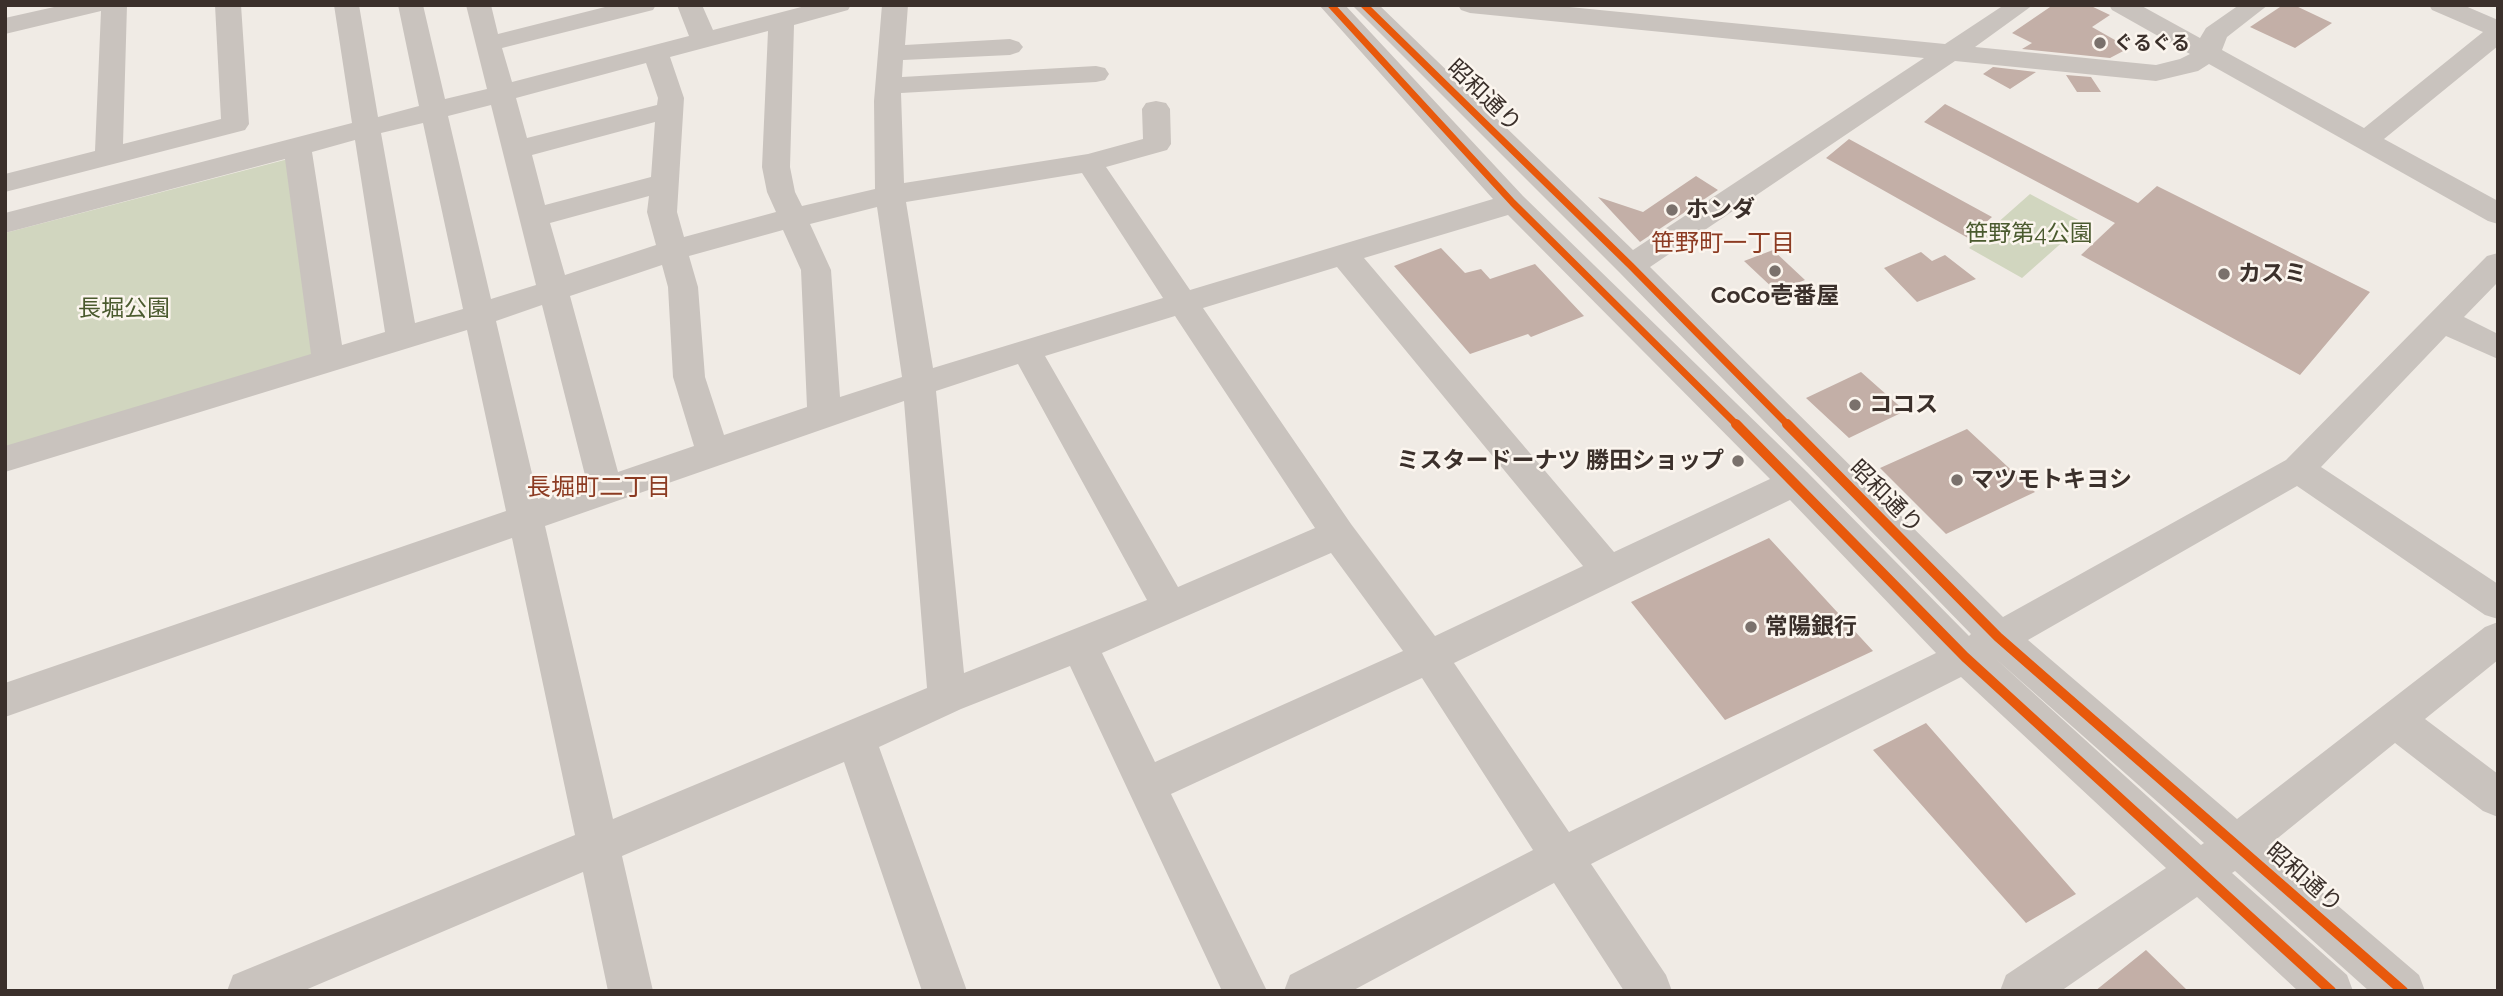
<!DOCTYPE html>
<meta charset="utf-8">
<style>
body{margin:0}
#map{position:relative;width:2503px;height:996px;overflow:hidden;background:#f0ebe5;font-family:Raleway,sans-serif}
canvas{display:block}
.frame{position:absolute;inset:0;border:7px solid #3b302b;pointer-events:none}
</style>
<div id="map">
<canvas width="2503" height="996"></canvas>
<div class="frame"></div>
</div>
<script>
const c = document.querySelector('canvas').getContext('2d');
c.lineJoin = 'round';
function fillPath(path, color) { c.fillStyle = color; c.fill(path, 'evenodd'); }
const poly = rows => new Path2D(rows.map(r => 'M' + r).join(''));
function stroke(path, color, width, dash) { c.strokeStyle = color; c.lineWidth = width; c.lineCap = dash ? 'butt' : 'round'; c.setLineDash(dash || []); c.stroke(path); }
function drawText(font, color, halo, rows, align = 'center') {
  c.font = font + ' Raleway,"Noto Sans JP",sans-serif'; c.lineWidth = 5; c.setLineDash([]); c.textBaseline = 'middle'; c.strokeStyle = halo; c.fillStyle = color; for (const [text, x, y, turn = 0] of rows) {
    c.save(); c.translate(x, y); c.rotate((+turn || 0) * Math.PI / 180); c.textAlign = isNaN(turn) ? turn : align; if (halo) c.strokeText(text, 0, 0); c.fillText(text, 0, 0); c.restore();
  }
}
fillPath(poly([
 [292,158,313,360,5,452,5,233],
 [2030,194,2084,223,2022,278,1969,248]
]), '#d1d6bf');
fillPath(poly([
 [2053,5,2089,5,2110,15,2092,27,2129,48,2110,58,2022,49,2032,43,2012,33],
 [2283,5,2294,5,2332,23,2295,48,2250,27],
 [1993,67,2036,72,2010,89,1983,74],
 [2066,75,2091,77,2101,92,2077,92],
 [1945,104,2138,203,2157,186,2370,292,2300,375,2081,255,2115,223,1924,122],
 [1849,139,1992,217,1968,238,1826,158],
 [1696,176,1718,190,1640,242,1598,197,1643,212],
 [1441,248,1465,273,1481,269,1490,279,1535,264,1584,316,1531,337,1528,334,1470,354,1394,266],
 [1773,250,1805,280,1776,291,1744,261],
 [1921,252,1932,261,1945,255,1976,279,1917,302,1884,268],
 [1861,372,1905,411,1849,438,1806,398],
 [1967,429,2035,492,1946,534,1880,468],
 [1769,538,1873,651,1725,720,1631,602],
 [1926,723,2076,894,2026,923,1873,750],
 [2146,950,2188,991,2095,991]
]), '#c3afa7');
fillPath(poly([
 [63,5,127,5,123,144,221,119,215,5,241,5,249,124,245,130,5,192,5,174,95,151,101,11,5,34,5,18,63,5],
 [334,5,359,5,378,117,419,106,398,5,423,5,445,99,487,89,466,5,491,5,498,34,613,5,656,5,653,10,502,48,512,82,689,36,677,5,702,5,713,30,809,5,851,5,848,10,794,25,790,167,795,192,802,206,875,189,874,101,882,5,908,5,905,45,1010,39,1019,42,1023,47,1019,52,1010,55,903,60,902,77,1096,66,1105,68,1109,74,1105,80,1096,82,901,93,904,183,1088,154,1143,139,1142,109,1146,103,1156,101,1166,103,1170,109,1171,144,1167,150,1106,167,1190,290,1493,199,1319,5,1345,5,1523,196,1807,472,1969,636,1971,634,1620,273,1352,5,1379,5,1633,250,1924,58,1470,13,1461,10,1458,5,1549,5,1945,44,2004,5,2033,5,1975,47,2156,65,2180,59,2190,54,2112,10,2109,5,2140,5,2200,38,2206,28,2239,5,2268,5,2227,37,2222,50,2364,128,2483,32,2432,10,2429,5,2463,5,2498,20,2498,46,2384,139,2498,201,2498,224,2488,221,2209,64,2198,71,2156,81,1955,61,1650,267,2003,617,2286,460,2487,256,2498,253,2498,282,2464,317,2498,334,2498,359,2446,336,2321,467,2498,584,2498,619,2485,615,2297,486,2028,640,2237,819,2485,627,2498,622,2498,660,2425,719,2498,774,2498,817,2483,811,2395,743,2268,846,2419,975,2425,991,2369,991,2235,871,2232,873,2347,975,2353,991,2298,991,2197,897,2061,991,2000,991,2006,975,2166,868,1961,677,1591,864,1666,975,1672,991,1624,991,1554,883,1352,991,1284,991,1290,975,1533,850,1422,678,1171,794,1267,991,1222,991,1070,666,961,709,879,747,967,991,922,991,844,762,622,856,653,991,608,991,583,872,303,991,227,991,233,975,575,835,512,538,5,717,5,683,506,511,467,330,5,472,5,446,311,354,285,159,5,233,5,213,352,123,334,5],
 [768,31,762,167,767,192,776,212,684,237,677,212,684,98,670,57,768,31],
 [646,63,658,98,657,105,527,138,516,98,646,63],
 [491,105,536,285,491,299,448,116,491,105],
 [655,122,651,177,545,205,532,155,655,122],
 [423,123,463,309,415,323,381,133,423,123],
 [355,140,385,332,342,345,312,152,355,140],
 [1082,173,1163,298,933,368,906,202,1082,173],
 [649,196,647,212,656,245,565,275,550,223,649,196],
 [877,207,902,377,840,397,831,270,810,224,877,207],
 [1508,215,1770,479,1614,552,1364,258,1508,215],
 [783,230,801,270,807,407,724,435,705,377,698,287,689,256,783,230],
 [662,265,668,287,673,377,694,446,618,472,570,296,662,265],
 [1337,267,1583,566,1435,636,1351,524,1203,308,1337,267],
 [542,305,587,483,538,499,496,321,542,305],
 [1175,316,1315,528,1178,587,1045,356,1175,316],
 [1018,364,1147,600,964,673,936,391,1018,364],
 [904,401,927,688,613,819,545,526,904,401],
 [1790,500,1936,653,1569,832,1454,663,1790,500],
 [1331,553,1403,651,1155,762,1102,653,1331,553],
 [1996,659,2204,843,2201,845,1996,659]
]), '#c9c3be');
stroke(poly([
 [1331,5,1513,203,1738,426],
 [1364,5,1631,266,1789,426]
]), '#e8590c', 7);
stroke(poly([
 [1736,424,1965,657,2331,991],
 [1787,424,1998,637,2403,991]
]), '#e8590c', 10);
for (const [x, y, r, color] of [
 [2100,43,7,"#7a716c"],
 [1672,210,7,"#7a716c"],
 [1775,271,7,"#7a716c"],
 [2224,274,7,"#7a716c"],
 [1855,405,7,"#7a716c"],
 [1738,461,7,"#7a716c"],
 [1957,480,7,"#7a716c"],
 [1751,627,7,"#7a716c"]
]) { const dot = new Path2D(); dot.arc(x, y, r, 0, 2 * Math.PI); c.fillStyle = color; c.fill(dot); stroke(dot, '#fbf5ee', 2.5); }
drawText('bold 19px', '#3b302b', '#fbf5ee', [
 ["ぐるぐる",2114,43]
], 'left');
drawText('23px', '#3b302b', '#fbf5ee', [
 ["昭和通り",1484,96,44],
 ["昭和通り",1886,497,45],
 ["昭和通り",2304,878,41]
]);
drawText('bold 23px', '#3b302b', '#fbf5ee', [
 ["ホンダ",1686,210],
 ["カスミ",2238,274],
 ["CoCo壱番屋",1775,296,"center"],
 ["ココス",1869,405],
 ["ミスタードーナツ 勝田ショップ",1724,461,"right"],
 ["マツモトキヨシ",1971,480],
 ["常陽銀行",1765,627]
], 'left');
drawText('23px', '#4a5a2e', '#fbf5ee', [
 ["笹野第4公園",2029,234],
 ["長堀公園",124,309]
]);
drawText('24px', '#8c3b22', '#fbf5ee', [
 ["笹野町一丁目",1723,244],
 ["長堀町二丁目",599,488]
]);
</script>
